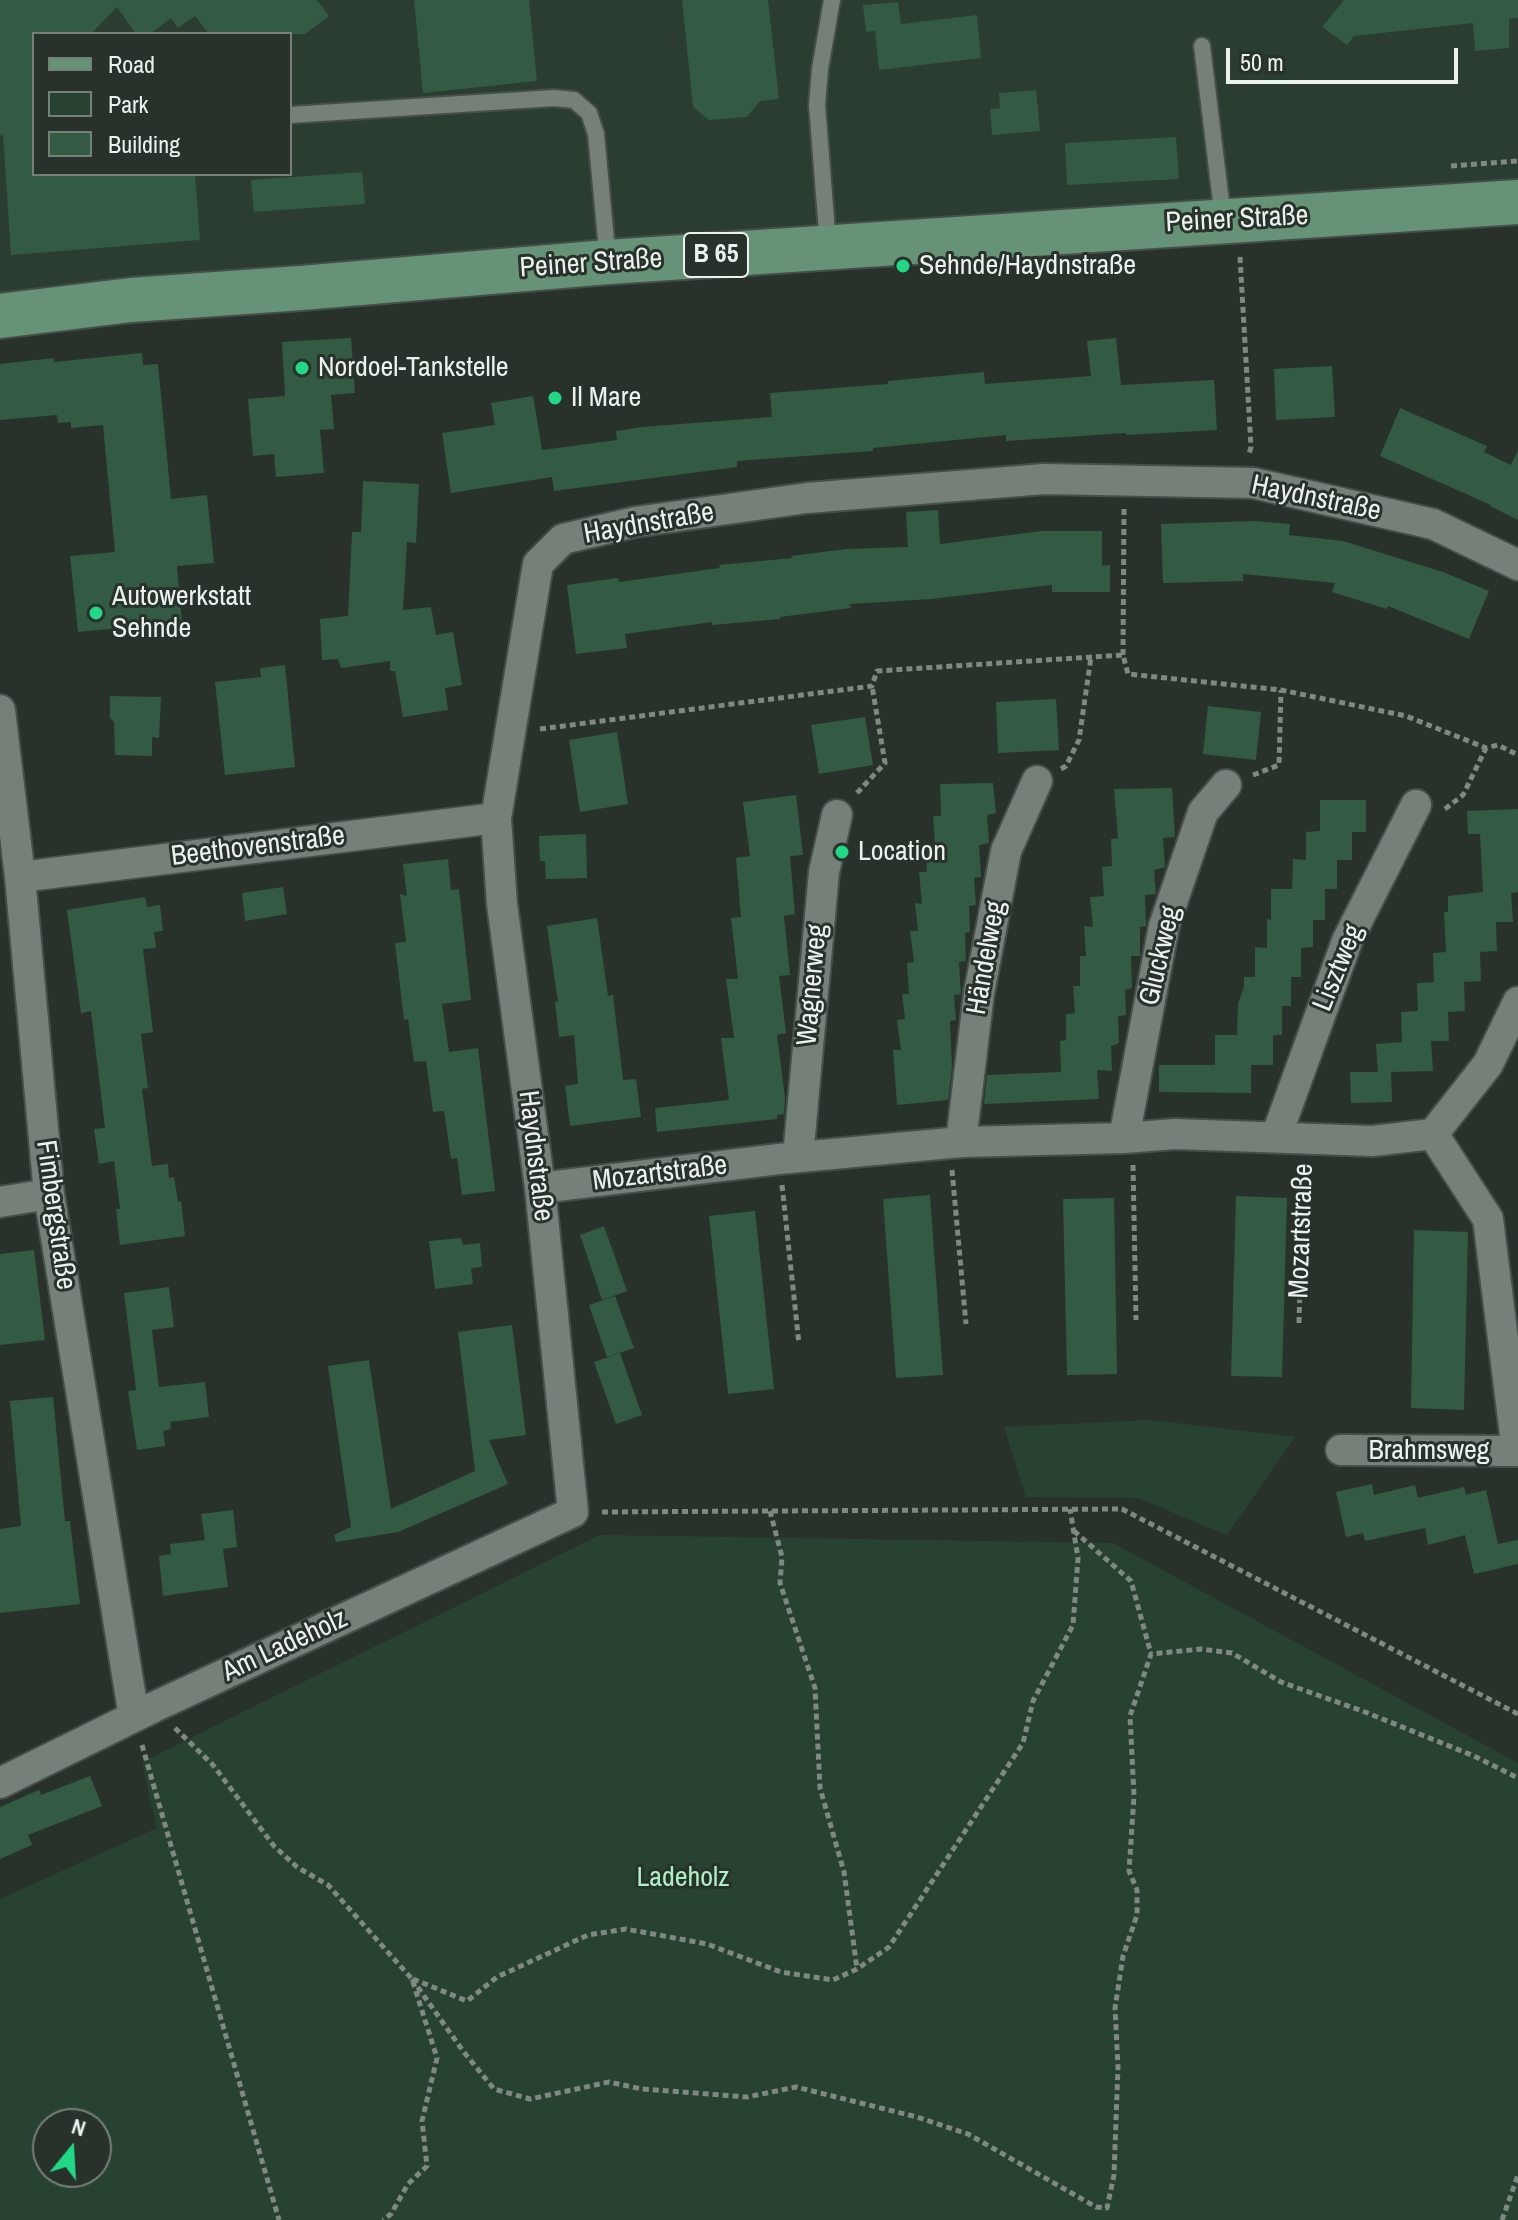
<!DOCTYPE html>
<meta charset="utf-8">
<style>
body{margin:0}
#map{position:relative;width:1518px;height:2220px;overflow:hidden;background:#28322b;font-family:"Archivo Narrow",sans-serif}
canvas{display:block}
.legend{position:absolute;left:32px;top:32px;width:260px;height:144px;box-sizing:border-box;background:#28322b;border:2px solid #767f79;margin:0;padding:10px 14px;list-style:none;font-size:24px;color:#ebf2ed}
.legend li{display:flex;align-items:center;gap:16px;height:40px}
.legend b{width:40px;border:2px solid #767f79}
.north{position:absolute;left:32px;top:2108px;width:80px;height:80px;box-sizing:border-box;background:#28322b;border:2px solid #767f79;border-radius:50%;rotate:18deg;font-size:22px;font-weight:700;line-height:32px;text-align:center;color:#ebf2ed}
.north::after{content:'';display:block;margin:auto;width:28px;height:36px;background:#22d887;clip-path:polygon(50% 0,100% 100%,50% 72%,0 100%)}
.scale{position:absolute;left:1226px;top:48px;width:232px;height:36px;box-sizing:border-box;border:4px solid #ebf2ed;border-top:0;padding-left:10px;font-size:24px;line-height:28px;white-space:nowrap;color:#ebf2ed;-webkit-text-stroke:6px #28322b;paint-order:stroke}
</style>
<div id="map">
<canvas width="1518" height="2220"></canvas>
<ul class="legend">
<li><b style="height:10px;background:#669378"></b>Road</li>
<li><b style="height:22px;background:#284232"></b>Park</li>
<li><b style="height:22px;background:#335a43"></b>Building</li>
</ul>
<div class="north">N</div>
<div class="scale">50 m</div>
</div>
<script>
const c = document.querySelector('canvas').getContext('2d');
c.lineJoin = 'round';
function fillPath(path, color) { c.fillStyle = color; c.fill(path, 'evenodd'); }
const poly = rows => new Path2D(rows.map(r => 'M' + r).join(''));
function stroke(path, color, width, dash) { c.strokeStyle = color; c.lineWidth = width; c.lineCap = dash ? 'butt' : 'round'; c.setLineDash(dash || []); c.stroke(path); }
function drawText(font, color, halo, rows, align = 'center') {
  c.font = font + ' "Archivo Narrow",sans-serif'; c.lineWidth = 6; c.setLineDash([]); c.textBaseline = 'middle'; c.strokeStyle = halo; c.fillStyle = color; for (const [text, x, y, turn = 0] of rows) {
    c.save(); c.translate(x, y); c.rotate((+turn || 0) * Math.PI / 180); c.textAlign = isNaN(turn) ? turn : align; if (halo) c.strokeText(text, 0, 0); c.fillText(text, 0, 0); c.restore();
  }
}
fillPath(poly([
 [0,0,1518,0,1518,199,0,317],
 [34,34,290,34,290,174,34,174]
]), '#2b3c31');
fillPath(poly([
 [1150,1420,1295,1437,1227,1535,1138,1498,1026,1497,1004,1427],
 [600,1535,1113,1543,1518,1763,1518,2220,0,2220,0,1899,157,1828,142,1762],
 [48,2124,96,2124,96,2172,48,2172]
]), '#284232');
fillPath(poly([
 [0,0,317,0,329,16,305,34,209,34,195,16,178,28,171,18,150,34,136,34,117,7,91,34,34,34,34,174,195,174,200,240,11,255,3,134,0,136],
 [414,0,529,0,537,81,423,93],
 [682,0,768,0,779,99,760,101,747,117,709,120,693,107],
 [1344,0,1518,0,1518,18,1509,19,1509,48,1475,51,1473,23,1354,36,1347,45,1322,27],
 [898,2,901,24,977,15,981,58,879,70,875,31,866,32,863,5],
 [1036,90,1040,131,992,135,990,109,1000,108,999,93],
 [1176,137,1179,179,1067,185,1065,143],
 [362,172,365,204,254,212,251,180],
 [351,338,355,393,331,395,334,429,320,430,324,473,276,477,274,454,253,456,248,399,285,396,282,342],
 [1116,338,1121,385,1214,380,1217,430,1126,435,1126,433,1006,441,1006,435,873,448,873,451,737,461,737,467,554,491,552,477,451,493,442,433,495,425,491,403,533,396,542,450,617,440,616,431,642,427,772,417,770,393,888,384,888,381,984,372,985,384,1091,376,1087,341],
 [142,353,143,365,158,364,171,499,207,495,214,563,177,566,182,622,78,632,70,556,115,552,103,425,71,428,71,422,58,423,57,415,0,420,0,364,54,358,54,362],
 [1332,366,1335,417,1276,420,1274,369],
 [1400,408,1487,446,1484,452,1511,465,1518,450,1518,520,1490,506,1491,505,1380,456],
 [363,481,419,484,416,543,407,542,403,610,431,607,436,635,453,632,462,685,445,688,448,710,403,717,395,671,390,671,390,661,341,668,338,659,322,660,320,619,348,616,352,532,361,532],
 [938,510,940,544,1042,531,1102,531,1102,566,1110,565,1110,592,1052,592,1052,585,931,599,850,604,851,608,780,617,780,619,712,625,712,622,625,634,627,648,576,654,567,585,618,578,619,582,720,568,719,565,792,558,791,556,846,549,908,547,906,512],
 [1254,521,1290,524,1289,535,1343,541,1443,572,1489,591,1469,639,1388,606,1387,609,1332,592,1335,583,1243,574,1243,581,1163,583,1161,524],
 [285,665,295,767,225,775,215,682,261,677,260,668],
 [110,696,161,697,159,738,152,737,152,756,115,755,114,722,110,718],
 [1056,699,1059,750,998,753,996,702],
 [1208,706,1261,712,1256,760,1203,754],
 [865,717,873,765,819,774,811,725],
 [617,732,628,804,580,812,569,740],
 [993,783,996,813,987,815,989,843,979,845,981,877,974,878,976,905,969,906,970,932,965,933,966,961,959,962,961,994,954,995,956,1020,950,1021,952,1067,948,1100,897,1105,893,1050,901,1050,897,1020,905,1019,902,994,909,994,907,963,914,962,910,931,918,931,915,903,922,904,919,872,927,872,925,845,935,845,933,816,941,816,940,784],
 [1172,788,1175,837,1163,838,1165,867,1154,870,1156,894,1145,895,1146,922,1146,926,1140,927,1140,956,1131,956,1132,988,1125,990,1126,1015,1118,1016,1119,1043,1111,1046,1112,1071,1097,1070,1099,1099,984,1104,987,1075,1061,1072,1060,1041,1066,1040,1066,1014,1075,1013,1073,986,1080,986,1080,956,1086,956,1084,926,1093,927,1090,897,1104,896,1102,867,1112,866,1111,839,1118,838,1114,789],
 [796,795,803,855,790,856,795,914,784,916,790,975,779,976,786,1033,777,1035,785,1098,784,1114,777,1115,777,1119,657,1132,655,1108,729,1100,721,1038,734,1038,726,979,738,979,731,918,741,917,736,858,750,856,743,802],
 [1320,800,1366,800,1366,832,1352,832,1352,860,1337,860,1337,889,1325,889,1325,920,1313,920,1313,947,1301,948,1301,977,1291,977,1291,1006,1282,1006,1282,1035,1273,1035,1273,1065,1251,1065,1251,1093,1159,1092,1159,1065,1215,1065,1215,1035,1237,1035,1238,1004,1244,987,1244,977,1255,977,1255,947,1267,948,1267,919,1271,920,1271,889,1292,889,1293,859,1306,860,1306,832,1320,831],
 [1518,809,1518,892,1511,893,1513,922,1496,922,1497,951,1480,952,1481,981,1464,982,1465,1011,1448,1012,1449,1041,1431,1041,1433,1071,1391,1072,1392,1102,1351,1103,1350,1072,1378,1072,1376,1044,1402,1042,1401,1012,1418,1011,1417,983,1434,982,1433,953,1446,952,1444,912,1448,912,1448,896,1483,892,1480,834,1468,834,1467,811],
 [586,834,587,878,546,879,545,861,540,861,539,836],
 [448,859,451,890,459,889,471,1000,442,1004,449,1052,478,1048,495,1191,462,1195,457,1158,451,1159,444,1111,433,1112,426,1061,414,1062,408,1019,404,1020,395,943,406,942,400,894,407,896,403,864],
 [283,887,287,914,245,921,242,893],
 [145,897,147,907,160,905,163,931,154,932,156,948,143,949,153,1032,141,1034,148,1088,142,1089,152,1166,168,1164,169,1178,174,1177,178,1202,181,1201,185,1236,120,1245,116,1209,120,1209,114,1161,99,1164,94,1129,105,1128,91,1011,81,1013,67,910],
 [597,918,608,996,613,995,623,1080,636,1079,641,1117,570,1126,565,1086,578,1084,574,1035,559,1037,555,1002,558,1002,547,926],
 [930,1195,943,1375,896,1378,883,1199],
 [1236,1196,1287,1198,1282,1377,1231,1376],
 [1114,1198,1117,1374,1067,1375,1063,1199],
 [755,1211,774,1389,728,1394,709,1216],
 [604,1226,627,1291,602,1300,580,1235],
 [1414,1230,1468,1232,1464,1410,1411,1408],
 [461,1238,463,1245,480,1243,482,1267,471,1268,473,1284,435,1289,429,1241],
 [34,1250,45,1340,0,1345,0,1254],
 [169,1287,174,1327,152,1330,159,1387,205,1382,209,1417,170,1422,171,1429,163,1431,165,1446,137,1450,128,1391,136,1390,124,1293],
 [615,1296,634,1348,607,1357,589,1305],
 [512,1325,526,1435,489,1440,508,1484,398,1532,336,1542,334,1535,351,1527,328,1366,369,1360,391,1509,475,1471,458,1332],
 [620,1353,642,1415,616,1424,594,1362],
 [53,1397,65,1521,70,1521,80,1604,0,1613,0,1529,21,1526,10,1401],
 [1372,1484,1374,1495,1415,1485,1418,1498,1464,1487,1466,1495,1486,1490,1498,1544,1518,1540,1518,1564,1474,1574,1465,1535,1428,1545,1425,1528,1365,1541,1363,1533,1346,1537,1336,1492],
 [233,1510,237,1547,223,1549,228,1587,163,1596,159,1556,171,1554,170,1544,205,1540,201,1514],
 [90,1776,102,1806,28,1835,32,1845,0,1859,0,1807,39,1790,41,1795]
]), '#335a43');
const lane = poly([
 [1202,46,1223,218],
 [290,115,554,98,574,100,589,113,596,134,608,261],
 [828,245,817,105,820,69,832,0]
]);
const street = poly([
 [0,710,20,877,49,1194,134,1717],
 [20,877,496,818],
 [1433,1134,1488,1219,1517,1451],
 [1276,1137,1347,941,1416,805],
 [1124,1138,1164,926,1203,812,1226,785],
 [961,1142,979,993,1006,851,1037,781],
 [798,1157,824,872,837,815],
 [540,1188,779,1159,961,1142,1124,1138,1175,1134,1372,1141,1433,1134,1488,1064,1518,1002],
 [0,1202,49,1194],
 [1341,1450,1518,1451],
 [0,1783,154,1707,573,1512,540,1188,502,904,496,818,538,564,563,539,635,522,807,498,1044,479,1253,483,1433,524,1518,565]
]);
const primary = poly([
 [0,316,131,300,301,288,608,262,1518,202]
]);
stroke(lane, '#454e48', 20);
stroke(street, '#454e48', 34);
stroke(primary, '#454e48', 48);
stroke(poly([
 [1451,166,1518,161],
 [1240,257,1251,447,1249,454],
 [1123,655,1124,509],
 [540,729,872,686,877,671,1123,655,1128,674,1281,690,1406,716,1486,748,1498,745,1518,755],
 [1061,769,1066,766,1079,740,1091,657],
 [1253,775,1279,765,1281,690],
 [857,793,885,763,872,686],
 [1445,809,1463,795,1486,748],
 [1133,1165,1136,1320],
 [952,1170,966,1324],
 [782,1185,799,1344],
 [1299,1323,1303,1168],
 [770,1511,782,1557,780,1583,815,1688,820,1788,844,1872,857,1969],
 [602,1512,1122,1509,1518,1714],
 [1074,1531,1131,1581,1151,1654],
 [175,1728,213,1765,274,1846,297,1867,328,1885,412,1979,437,2058,422,2121,427,2166,408,2184,391,2214,383,2220],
 [142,1745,279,2220],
 [412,1979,463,2051,494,2089,530,2099,609,2082,642,2089,747,2097,796,2087,917,2117,968,2134,1096,2207,1107,2208,1114,2175,1118,2067,1115,2008,1123,1956,1137,1915,1137,1890,1129,1871,1134,1796,1130,1716,1151,1654,1201,1649,1232,1653,1281,1682,1365,1712,1474,1756,1518,1778],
 [413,1979,467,2001,497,1977,588,1935,626,1929,707,1944,781,1972,833,1980,857,1969,889,1947,1023,1743,1033,1701,1073,1625,1078,1558,1070,1509],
 [1502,2220,1518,2175]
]), '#7f8881', 5, [6, 4]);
stroke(lane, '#748078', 16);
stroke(street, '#748078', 30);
stroke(primary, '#669378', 44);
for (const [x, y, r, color] of [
 [903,266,8,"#22d887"],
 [302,368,8,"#22d887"],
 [555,398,8,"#22d887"],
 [96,613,8,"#22d887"],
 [842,852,8,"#22d887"]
]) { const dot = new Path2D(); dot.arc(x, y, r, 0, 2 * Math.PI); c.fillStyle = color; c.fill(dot); stroke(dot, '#28322b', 3); }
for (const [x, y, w] of [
 [716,255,64]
]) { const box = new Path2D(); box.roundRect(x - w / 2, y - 22, w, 44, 6); c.fillStyle = '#28322b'; c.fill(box); stroke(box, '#ebf2ed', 2); }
drawText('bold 26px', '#ebf2ed', null, [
 ["B 65",716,255]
]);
drawText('28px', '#ebf2ed', '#28322b', [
 ["Peiner Straße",1237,220,-3],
 ["Peiner Straße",591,264,-4],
 ["Haydnstraße",1316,499,12],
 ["Haydnstraße",649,524,-10],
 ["Beethovenstraße",258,847,-7],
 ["Gluckweg",1161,956,-77],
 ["Händelweg",987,958,-80],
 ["Lisztweg",1339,968,-68],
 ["Wagnerweg",813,985,-85],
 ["Haydnstraße",535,1156,83],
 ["Mozartstraße",660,1174,-7],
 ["Fimbergstraße",55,1215,82],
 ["Mozartstraße",1302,1231,-88],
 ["Brahmsweg",1429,1451],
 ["Am Ladeholz",285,1646,-25]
]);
drawText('28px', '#ebf2ed', '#28322b', [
 ["Sehnde/Haydnstraße",919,266],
 ["Nordoel-Tankstelle",318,368],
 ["Il Mare",571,398],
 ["Autowerkstatt",112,597],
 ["Sehnde",112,629],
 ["Location",858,852]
], 'left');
drawText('28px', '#acf0c6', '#28322b', [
 ["Ladeholz",683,1878]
]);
</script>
